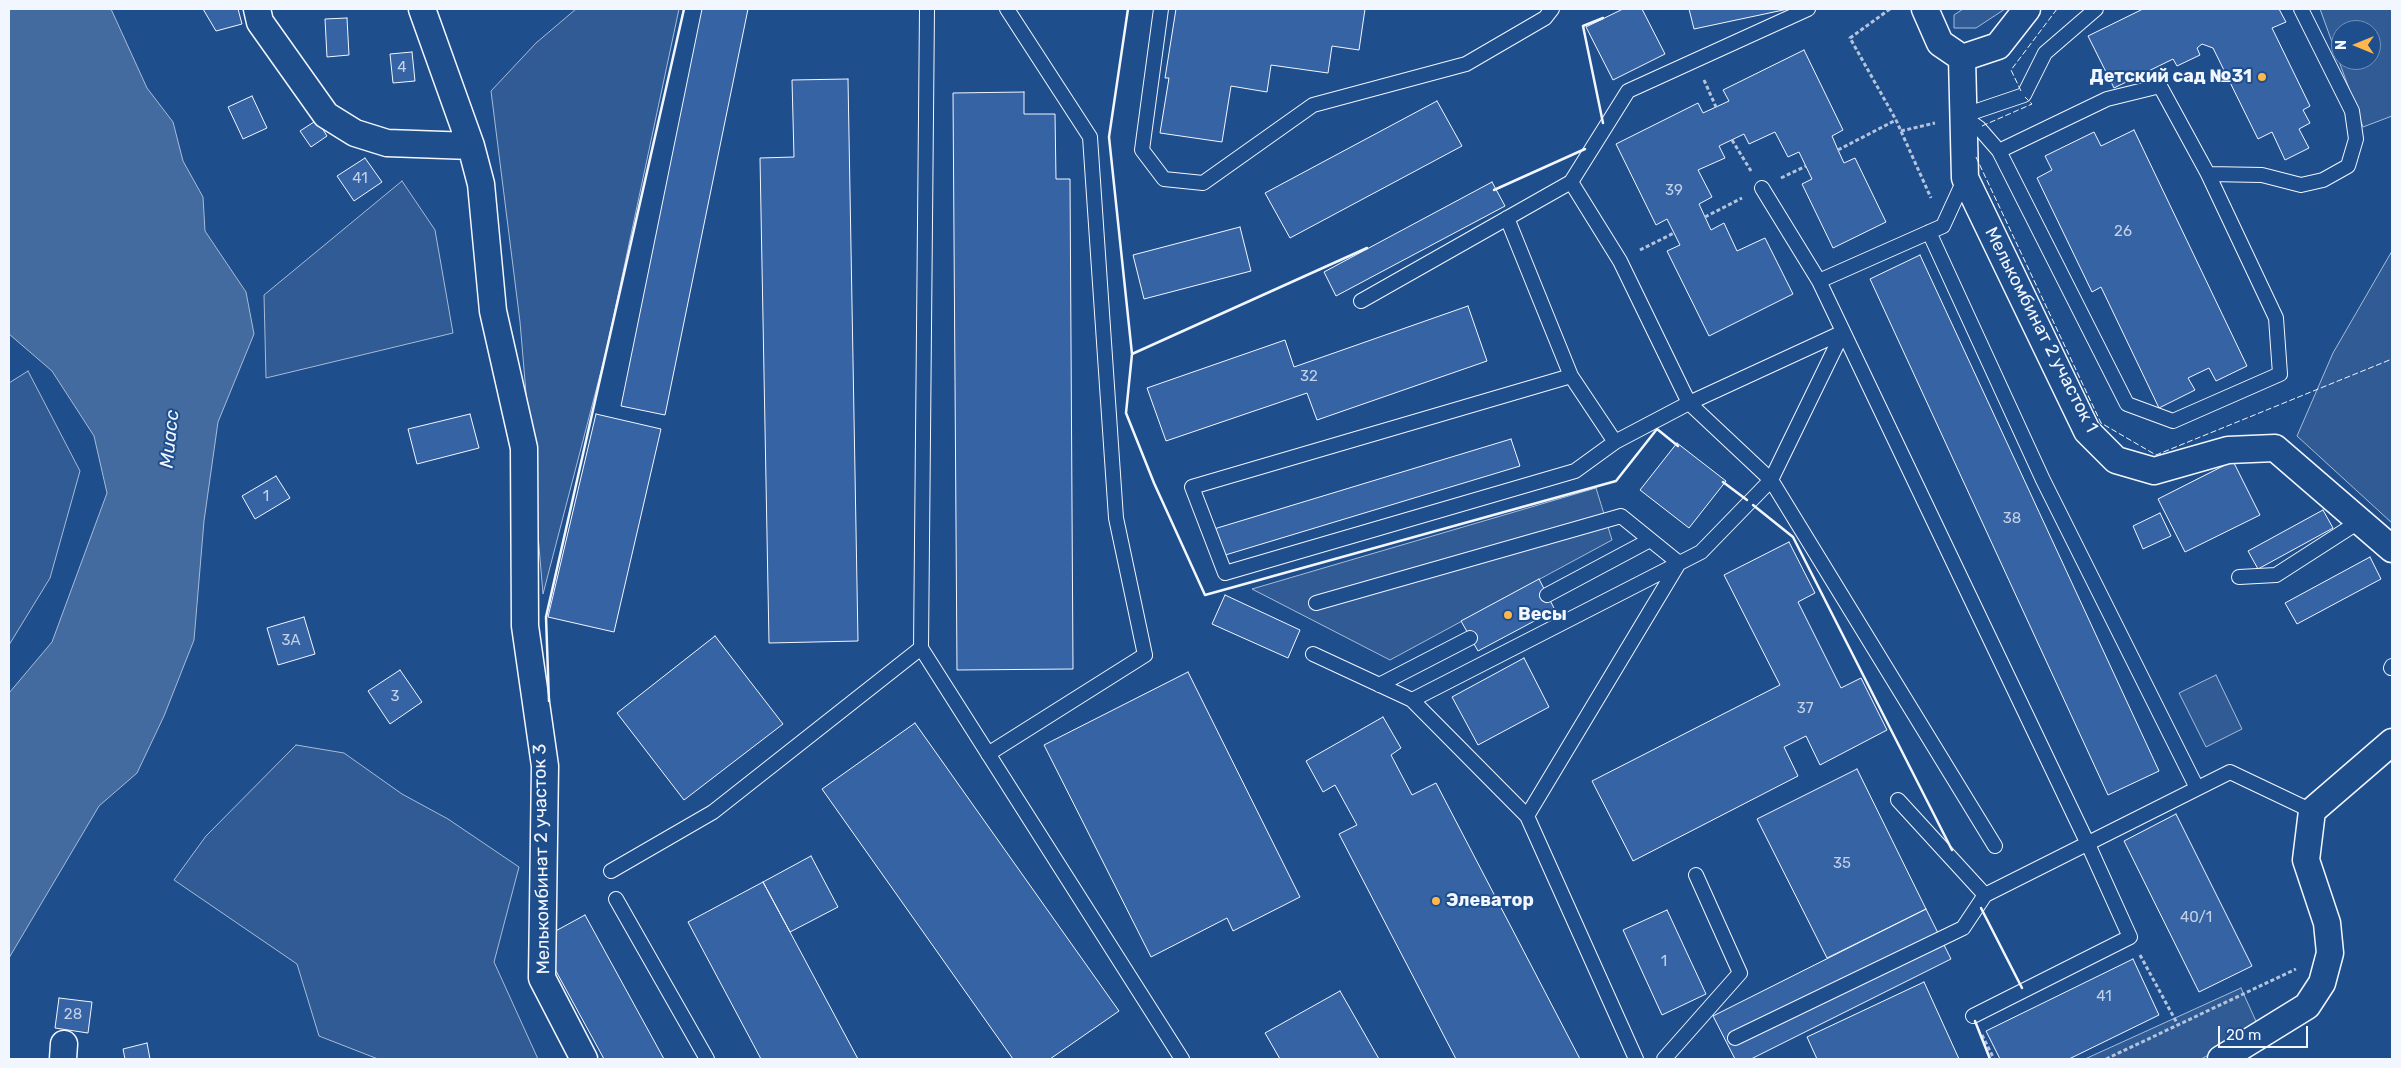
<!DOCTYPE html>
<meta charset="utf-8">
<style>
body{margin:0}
#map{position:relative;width:2401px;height:1068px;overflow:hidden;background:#1f4e8c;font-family:Rubik,sans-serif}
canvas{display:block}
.frame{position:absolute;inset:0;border:10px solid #f2f6ff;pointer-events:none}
.north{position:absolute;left:2331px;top:20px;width:50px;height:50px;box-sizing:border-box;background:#1f4e8c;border:1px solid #7391ba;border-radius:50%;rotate:270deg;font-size:14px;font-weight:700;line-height:20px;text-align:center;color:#f2f6ff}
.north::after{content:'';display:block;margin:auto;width:18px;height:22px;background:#ffb74d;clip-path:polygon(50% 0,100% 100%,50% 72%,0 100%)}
.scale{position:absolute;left:2218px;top:1026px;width:90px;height:22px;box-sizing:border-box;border:2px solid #f2f6ff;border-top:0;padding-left:6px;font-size:15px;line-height:18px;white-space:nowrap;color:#f2f6ff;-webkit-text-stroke:4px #1f4e8c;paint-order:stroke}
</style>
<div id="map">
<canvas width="2401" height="1068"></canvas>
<div class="frame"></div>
<div class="north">N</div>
<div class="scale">20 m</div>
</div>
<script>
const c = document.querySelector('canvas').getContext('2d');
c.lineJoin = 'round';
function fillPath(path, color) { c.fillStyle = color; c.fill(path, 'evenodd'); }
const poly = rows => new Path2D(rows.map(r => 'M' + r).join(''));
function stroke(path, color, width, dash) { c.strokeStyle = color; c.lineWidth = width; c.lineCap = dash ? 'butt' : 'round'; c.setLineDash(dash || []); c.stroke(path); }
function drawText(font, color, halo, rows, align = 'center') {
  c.font = font + ' Rubik,sans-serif'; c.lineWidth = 4; c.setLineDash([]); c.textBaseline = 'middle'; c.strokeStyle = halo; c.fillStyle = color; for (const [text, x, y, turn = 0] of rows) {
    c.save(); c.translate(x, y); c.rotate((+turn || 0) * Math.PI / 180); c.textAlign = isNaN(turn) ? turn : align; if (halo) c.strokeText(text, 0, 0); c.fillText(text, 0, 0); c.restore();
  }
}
const built = poly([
 [576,9,679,9,606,352,543,594,520,322,491,91,536,43,576,9],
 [1963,9,2005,9,1976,28,1954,28,1954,15,1963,9],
 [2320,9,2392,9,2392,116,2363,127,2320,9],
 [2341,30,2371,30,2371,60,2341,60,2341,30],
 [402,181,435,230,453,333,266,378,264,295,402,181],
 [2392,251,2392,523,2297,436,2333,353,2392,251],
 [28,371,80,471,50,578,9,645,9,383,28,371],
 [1596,488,1612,540,1390,660,1252,589,1596,488],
 [2216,675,2242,729,2206,747,2179,693,2216,675],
 [296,745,344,753,402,794,448,819,519,867,494,962,538,1059,378,1059,319,1036,297,964,174,880,206,836,296,745],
 [2241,988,2259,1028,2201,1059,2085,1059,2241,988]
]);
fillPath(built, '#305b95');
stroke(built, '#a8bbd7', 1);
const water = poly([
 [9,9,111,9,147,88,173,122,183,161,203,197,205,231,246,292,254,334,218,422,204,521,194,640,164,716,137,773,99,806,9,958,9,693,52,642,107,493,94,436,52,371,9,334,9,9]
]);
fillPath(water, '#446ba0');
stroke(water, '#a8bbd7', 1);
const building = poly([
 [203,9,238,9,242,24,216,31,203,9],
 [702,9,748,9,665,415,621,406,702,9],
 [1176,9,1365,9,1359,50,1332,46,1328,73,1271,65,1267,92,1231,86,1222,142,1160,133,1169,78,1165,78,1176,9],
 [1623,9,1642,9,1665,54,1613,80,1586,27,1623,9],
 [1689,9,1788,9,1694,29,1689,9],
 [2143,9,2279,9,2286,22,2272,28,2310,106,2303,110,2310,123,2299,129,2309,148,2285,160,2272,132,2258,139,2213,48,2202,44,2197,48,2200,55,2177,66,2173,59,2114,88,2088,36,2143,9],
 [347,18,349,55,327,57,325,19,347,18],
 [1804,50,1843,130,1832,136,1838,150,1844,163,1855,158,1886,222,1833,248,1802,184,1812,179,1799,152,1788,157,1775,132,1749,144,1744,134,1719,146,1725,158,1698,170,1712,197,1699,204,1711,230,1724,223,1737,251,1765,238,1793,294,1709,336,1667,251,1680,245,1667,219,1656,225,1616,144,1698,103,1703,113,1729,101,1723,90,1804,50],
 [412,52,415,81,393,83,390,54,412,52],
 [848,79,858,641,769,643,760,158,794,157,792,80,848,79],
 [1024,92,1024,114,1055,114,1056,179,1070,179,1073,669,957,670,953,93,1024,92],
 [252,96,267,128,243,139,228,107,252,96],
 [1437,101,1462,146,1290,238,1265,193,1437,101],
 [317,120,327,136,311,147,300,131,317,120],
 [2134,130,2247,366,2216,381,2209,368,2188,378,2195,390,2159,408,2101,287,2092,292,2037,178,2052,170,2045,156,2094,132,2101,146,2134,130],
 [365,158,382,182,354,201,337,176,365,158],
 [1492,182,1505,206,1336,296,1324,272,1492,182],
 [1240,227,1251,271,1144,299,1133,255,1240,227],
 [1920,255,2159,771,2108,795,1870,279,1920,255],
 [1468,306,1487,361,1317,420,1307,393,1166,441,1147,388,1285,340,1294,367,1468,306],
 [470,414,479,448,417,464,408,429,470,414],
 [596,414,661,429,614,632,548,617,596,414],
 [1511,439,1520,466,1222,556,1214,529,1511,439],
 [1677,443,1726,481,1689,528,1640,490,1677,443],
 [2233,461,2260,515,2185,552,2158,499,2233,461],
 [276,476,290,498,255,519,242,496,276,476],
 [2323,510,2333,528,2258,569,2248,551,2323,510],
 [2160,513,2171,536,2143,549,2133,526,2160,513],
 [1789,542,1815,593,1798,602,1841,688,1861,678,1887,730,1820,765,1806,736,1784,747,1798,776,1633,861,1592,781,1780,685,1724,575,1789,542],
 [2370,557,2381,579,2297,624,2285,603,2370,557],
 [1539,579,1555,610,1478,651,1461,621,1539,579],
 [1225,595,1300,630,1288,658,1212,624,1225,595],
 [304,617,315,654,278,665,267,628,304,617],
 [715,636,783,724,684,800,617,713,715,636],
 [1524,658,1549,707,1478,745,1452,697,1524,658],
 [400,670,422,702,390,724,368,691,400,670],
 [1188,672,1300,897,1233,931,1227,918,1151,957,1044,745,1188,672],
 [1383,717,1401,748,1391,755,1412,795,1436,783,1580,1059,1456,1059,1339,834,1357,825,1335,785,1323,792,1306,761,1383,717],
 [915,723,1119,1011,1050,1059,1013,1059,822,789,915,723],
 [1857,769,1926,909,1827,958,1757,819,1857,769],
 [2176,814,2252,966,2199,992,2124,841,2176,814],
 [811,856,838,907,790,932,763,882,811,856],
 [763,882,790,932,858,1059,761,1059,688,922,763,882],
 [1926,909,1951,959,1751,1059,1735,1059,1713,1016,1926,909],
 [1667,910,1706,994,1662,1015,1623,930,1667,910],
 [585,915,664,1059,604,1059,539,940,585,915],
 [2133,959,2159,1015,2069,1059,2000,1059,1986,1031,2133,959],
 [1924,982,1959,1059,1817,1059,1807,1037,1924,982],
 [1340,991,1379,1059,1280,1059,1265,1033,1340,991],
 [59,998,92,1002,88,1033,55,1028,59,998],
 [147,1043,150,1059,125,1059,123,1049,147,1043]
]);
fillPath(building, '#3563a3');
stroke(building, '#f2f6ff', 1);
const service = poly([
 [927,9,921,648,1182,1059],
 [1161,9,1142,150,1164,179,1203,183,1313,105,1466,64,1545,18,1552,9],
 [1808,9,1628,91,1571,182,1620,261,1689,403,1771,480,1995,846],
 [1962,116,1979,128,1999,151,2127,404,2173,421,2280,374,2276,318,2208,174],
 [1962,116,2024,95,2045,53,2096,9],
 [1999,151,2107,99,2160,86,2208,174,2262,175,2301,185,2323,180,2348,166,2356,139,2352,111,2301,9],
 [1762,188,1819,281,2087,842,2130,937,1973,1016],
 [1507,218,1571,376,1615,442],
 [1929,232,2043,480,2197,788],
 [1819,281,1943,226,1965,178],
 [1361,301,1571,182],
 [1571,376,1192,487,1225,573,1575,471,1615,442,1689,403,1843,332],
 [2239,577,2276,575,2360,521],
 [1547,595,1650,540],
 [1316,603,1621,516,1679,563,1527,816],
 [1313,654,1412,700,1527,816,1636,1059],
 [2391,668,2392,666],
 [1379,685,1470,638],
 [1412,700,1701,552,1771,480,1843,332],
 [988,754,1145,655,1116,518,1090,137,1007,9],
 [1898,800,1985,895],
 [611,871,713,812,921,648],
 [616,899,707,1059],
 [1735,1038,1963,928,1985,895,2230,772,2312,811],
 [1664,1059,1740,973,1696,875]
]);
const minor = poly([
 [257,9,260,22,326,115,355,133,387,143,471,146],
 [422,9,471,146,481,184,493,311,524,448,525,626,545,766,542,978,584,1059],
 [1925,9,1940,43,1962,58,1998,46,2027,9],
 [1962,58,1965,178,2087,431,2116,460,2154,471,2228,450,2275,448,2392,549],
 [63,1059,64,1044],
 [2221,1059,2307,1006,2322,983,2330,953,2327,923,2306,860,2312,811,2392,742]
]);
stroke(service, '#f2f6ff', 16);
stroke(minor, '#f2f6ff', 29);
stroke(poly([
 [1890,9,1850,38,1896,120,1931,198],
 [1704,80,1716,107],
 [1901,131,1935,123],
 [1732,140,1751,171],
 [1838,150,1896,120],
 [1781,178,1806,166],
 [1705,217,1742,198],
 [1640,250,1674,233],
 [2140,955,2178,1025],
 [1982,1035,1994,1059],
 [2106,1059,2296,969]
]), '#b3c4dc', 3, [4, 2.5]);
stroke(service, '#1f4e8c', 14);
stroke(minor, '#1f4e8c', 26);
stroke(poly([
 [2021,91,2011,70,2057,9],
 [1982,126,2032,104,2025,97],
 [1976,157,2101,423,2156,455,2392,359]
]), '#f2f6ff', 1, [6, 2.5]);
stroke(poly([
 [1128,9,1109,137,1132,354,1126,413,1154,483,1205,595,1616,481,1657,429,1678,446],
 [1603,18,1583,26,1603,123],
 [1494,190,1585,149],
 [1132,354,1367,248],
 [1723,482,1747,500],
 [1753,505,1793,537,1952,850],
 [549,701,546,617,684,9],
 [1981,908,2022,988],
 [1975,1021,1990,1059]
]), '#f2f6ff', 2.5);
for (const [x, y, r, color] of [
 [2262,77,5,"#ffb74d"],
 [1508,615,5,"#ffb74d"],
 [1436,901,5,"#ffb74d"]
]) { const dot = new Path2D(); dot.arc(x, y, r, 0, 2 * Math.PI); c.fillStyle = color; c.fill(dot); stroke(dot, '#1f4e8c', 2); }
drawText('15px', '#c3d1e8', null, [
 ["4",402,68],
 ["41",360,179],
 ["39",1674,191],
 ["26",2123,232],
 ["32",1309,377],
 ["1",266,497],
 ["38",2012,519],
 ["3А",291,641],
 ["3",395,697],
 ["37",1805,709],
 ["35",1842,864],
 ["40/1",2196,918],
 ["1",1664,962],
 ["41",2104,997],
 ["28",73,1015]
]);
drawText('bold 18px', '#f2f6ff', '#1f4e8c', [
 ["Детский сад №31",2252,77,"right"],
 ["Весы",1518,615],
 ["Элеватор",1446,901]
], 'left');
drawText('18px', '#f2f6ff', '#1f4e8c', [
 ["Мелькомбинат 2 участок 1",2041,330,63],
 ["Мелькомбинат 2 участок 3",542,859,-91]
]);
drawText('italic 19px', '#f2f6ff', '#1f4e8c', [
 ["Миасс",170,439,-84]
]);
</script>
